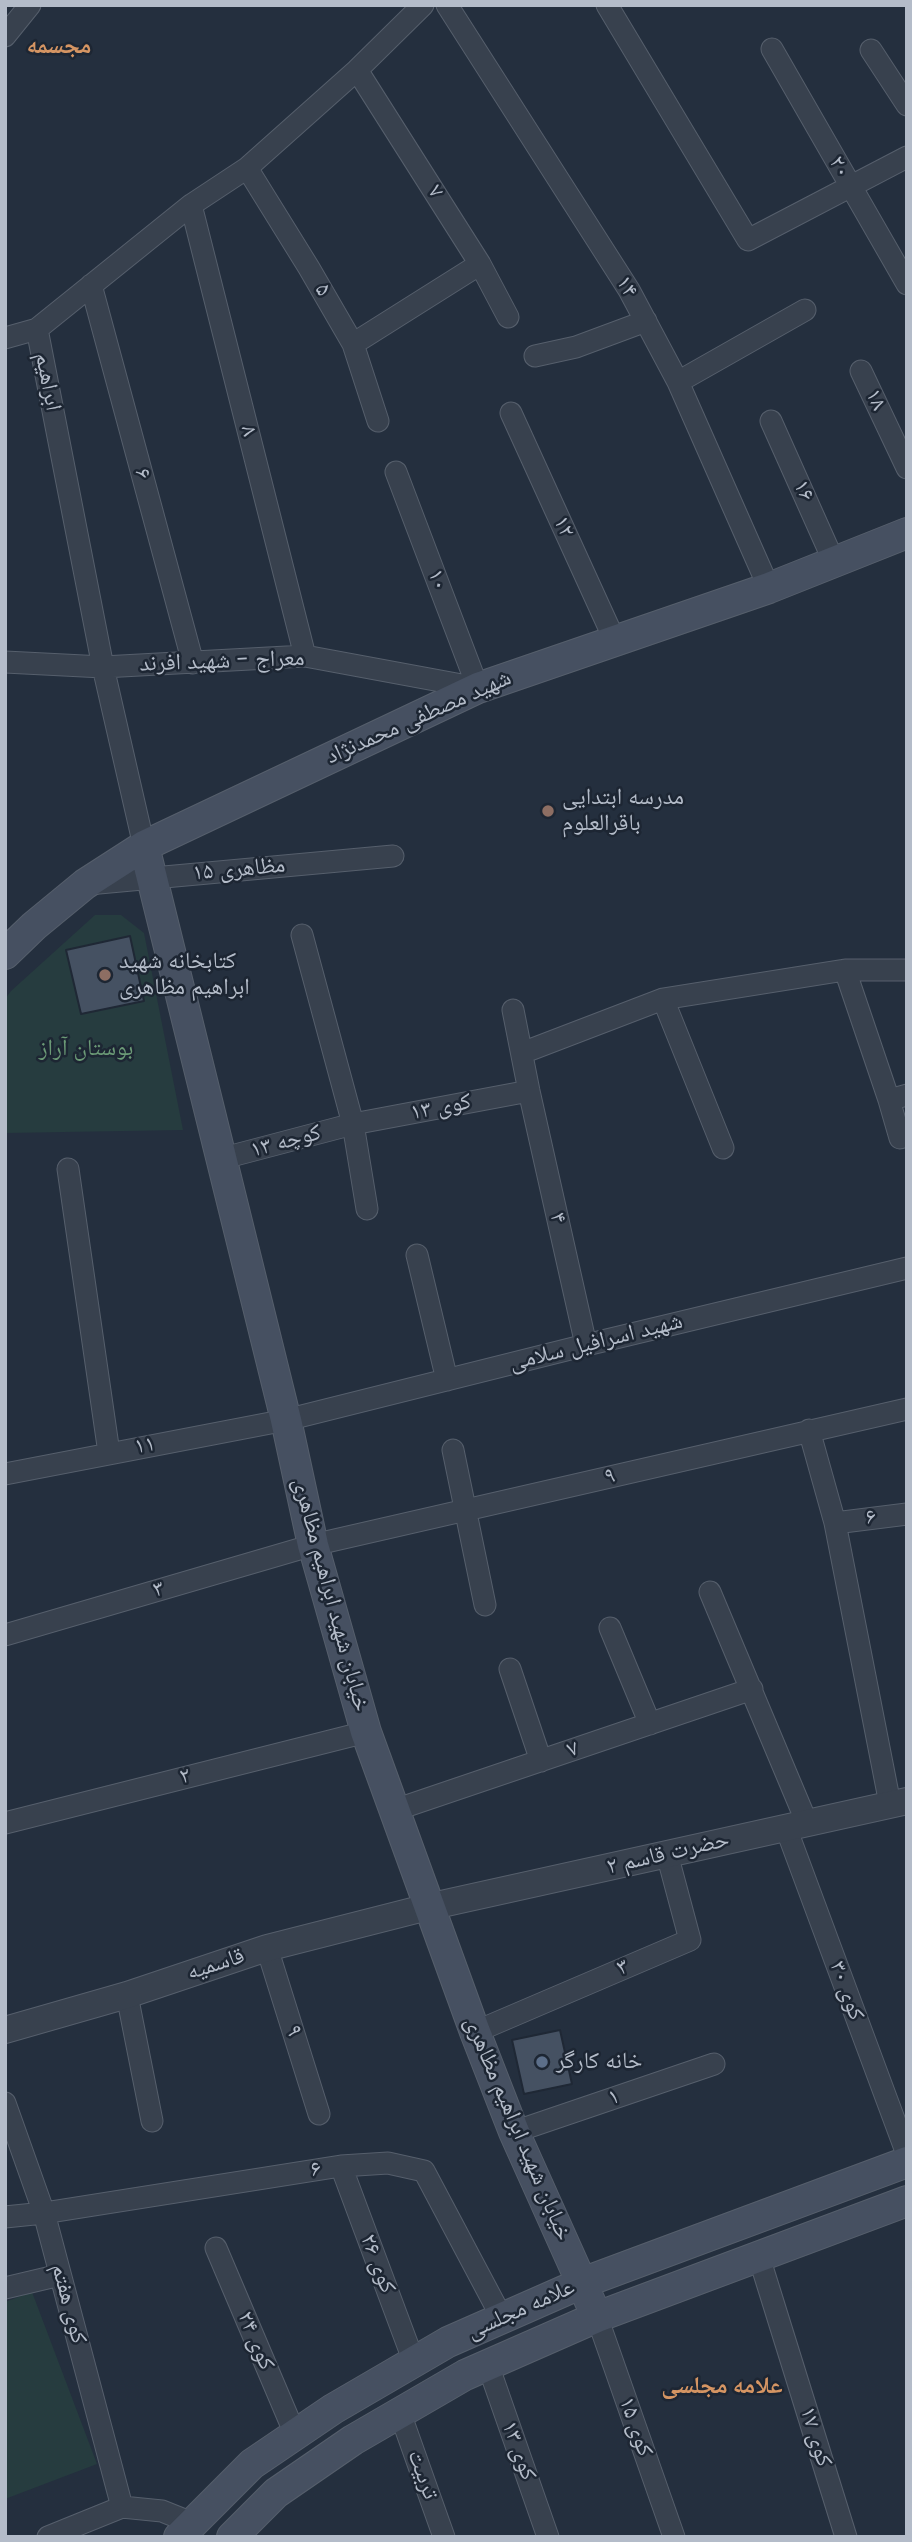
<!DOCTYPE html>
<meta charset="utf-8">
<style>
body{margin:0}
#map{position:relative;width:912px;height:2542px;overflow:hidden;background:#242f3e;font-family:Poppins,sans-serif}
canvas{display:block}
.frame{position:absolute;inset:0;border:7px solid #b4bcc9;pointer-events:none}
</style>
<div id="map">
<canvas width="912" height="2542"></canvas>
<div class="frame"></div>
</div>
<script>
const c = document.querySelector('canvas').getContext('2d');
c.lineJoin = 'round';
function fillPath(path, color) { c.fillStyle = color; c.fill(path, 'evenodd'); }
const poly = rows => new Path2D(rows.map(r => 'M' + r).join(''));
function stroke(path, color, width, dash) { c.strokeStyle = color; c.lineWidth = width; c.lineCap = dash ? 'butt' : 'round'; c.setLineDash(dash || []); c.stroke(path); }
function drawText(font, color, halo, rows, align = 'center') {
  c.font = font + ' Poppins,"Noto Naskh Arabic",sans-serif'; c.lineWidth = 5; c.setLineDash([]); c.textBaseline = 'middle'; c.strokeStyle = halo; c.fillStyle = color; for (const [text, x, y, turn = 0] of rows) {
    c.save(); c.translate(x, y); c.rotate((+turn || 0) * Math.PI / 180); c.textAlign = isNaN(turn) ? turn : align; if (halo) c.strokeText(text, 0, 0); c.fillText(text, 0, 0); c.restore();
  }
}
fillPath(poly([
 [95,915,121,915,144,933,183,1130,5,1133,5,999,11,991],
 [32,2292,97,2464,5,2499,5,2302]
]), '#263c3f');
const building = poly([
 [130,936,144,1001,81,1014,66,950,130,936],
 [560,2030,572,2084,524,2094,512,2040,560,2030]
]);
fillPath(building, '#455162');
stroke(building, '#1f2835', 2);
const minor = poly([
 [447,5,629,290,678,382,769,588],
 [607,5,748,240,907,157],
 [5,36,30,5],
 [772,49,907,284],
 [871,50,907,105],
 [357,70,480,264,508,317],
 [247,168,309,268,353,344,378,421],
 [191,205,305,656],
 [91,285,193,663],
 [37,329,103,667,144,846],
 [5,338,37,329,191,205,247,168,357,70,423,5],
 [353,344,480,264],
 [535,356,576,347,646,321],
 [861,371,907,468],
 [678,382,805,310],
 [511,413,615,641],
 [771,421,834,562],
 [396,472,478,688],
 [5,662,103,667,305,656,478,688],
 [88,884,393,856],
 [302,935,353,1124,367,1209],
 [845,970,889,1100,907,1095],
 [663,999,723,1148],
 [513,1010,529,1091,586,1345],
 [522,1053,663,999,845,970,907,970],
 [889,1100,900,1138,907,1136],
 [220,1159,353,1124,529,1091],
 [68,1169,109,1453],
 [417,1255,447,1380],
 [809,1430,835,1523,890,1804],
 [453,1450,485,1605],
 [5,1474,286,1420,586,1345,907,1268],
 [835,1523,907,1514],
 [710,1592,807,1823],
 [610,1628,650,1724],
 [5,1635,313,1545,907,1409],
 [510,1669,541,1761],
 [395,1810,752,1689],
 [5,1823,366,1732],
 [786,1828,907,2154],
 [267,1948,319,2114],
 [127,1995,152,2121],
 [475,2032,690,1940,667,1854],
 [5,2103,44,2213,122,2507],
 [514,2132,714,2064],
 [341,2166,414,2362],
 [5,2217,44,2213,341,2166,388,2163,424,2171,502,2318],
 [216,2248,295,2434],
 [759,2257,846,2537],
 [5,2288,60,2275],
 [597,2317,674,2537],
 [488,2365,548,2537],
 [400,2413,444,2537],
 [48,2537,122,2507,162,2511,192,2523]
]);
const tertiary = poly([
 [5,2030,127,1995,267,1948,428,1907,907,1801]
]);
const secondary = poly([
 [144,846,286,1420,313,1545,366,1732,475,2032,514,2132,597,2317],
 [5,954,34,926,85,884,144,846,478,688,769,588,907,533],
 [179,2537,252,2464,333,2409,448,2342,582,2283,907,2162],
 [232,2537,276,2493,353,2440,465,2375,597,2317,907,2201]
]);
stroke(minor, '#565f6c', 23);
stroke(tertiary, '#565f6c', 28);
stroke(secondary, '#565f6c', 32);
stroke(minor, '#38414e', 21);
stroke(tertiary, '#38414e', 26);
stroke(secondary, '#465061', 30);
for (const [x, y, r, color] of [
 [548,811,7,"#8d6e63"],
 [105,975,7,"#8d6e63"],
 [542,2062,7,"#5c6f8a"]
]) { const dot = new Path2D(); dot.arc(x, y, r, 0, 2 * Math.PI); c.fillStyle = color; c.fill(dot); stroke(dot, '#1d2633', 2.5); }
drawText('23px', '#b4bcc9', '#1d2633', [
 ["۲۰",839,167,60],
 ["۷",435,192,57],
 ["۱۴",626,287,59],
 ["۵",322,290,60],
 ["ابراهیم",47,382,79],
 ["۱۸",875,400,65],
 ["۸",248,431,76],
 ["۶",142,474,75],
 ["۱۶",803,491,66],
 ["۱۲",563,527,66],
 ["۱۰",437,580,69],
 ["معراج - شهید افرند",222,662,-2],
 ["شهید مصطفی محمدنژاد",419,718,-24],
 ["۱۵ مظاهری",239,870,-5],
 ["کوی ۱۳",441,1108,-11],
 ["کوچه ۱۳",286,1142,-15],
 ["۴",557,1218,77],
 ["شهید اسرافیل سلامی",596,1343,-14],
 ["۱۱",145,1446,-10],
 ["۹",610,1477,-13],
 ["۶",871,1518,-7],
 ["۳",159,1590,-16],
 ["خیابان شهید ابراهیم مظاهری",330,1595,75],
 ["۷",573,1750,-19],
 ["۲",185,1777,-14],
 ["۲ حضرت قاسم",668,1854,-13],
 ["قاسمیه",216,1965,-18],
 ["۳",623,1968,-23],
 ["کوی ۳۰",846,1991,70],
 ["۹",293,2031,73],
 ["۱",614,2098,-19],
 ["خیابان شهید ابراهیم مظاهری",517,2129,67],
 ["۶",316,2170,-9],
 ["کوی ۲۶",377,2264,69],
 ["کوی هفتم",68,2304,75],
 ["علامه مجلسی",521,2310,-24],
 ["کوی ۲۴",255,2341,67],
 ["کوی ۱۵",635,2427,71],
 ["کوی ۱۷",815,2437,73],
 ["کوی ۱۳",518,2451,70],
 ["تربیت",422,2475,70]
]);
drawText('23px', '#b4bcc9', '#1d2633', [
 ["مدرسه ابتدایی",562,798],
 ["باقرالعلوم",562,824],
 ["کتابخانه شهید",119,962],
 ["ابراهیم مظاهری",119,988],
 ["خانه کارگر",556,2062]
], 'left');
drawText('23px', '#6b9a76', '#1d2633', [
 ["بوستان آراز",86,1049]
]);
drawText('bold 24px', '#d59563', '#1d2633', [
 ["مجسمه",59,47],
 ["علامه مجلسی",722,2387]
]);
</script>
